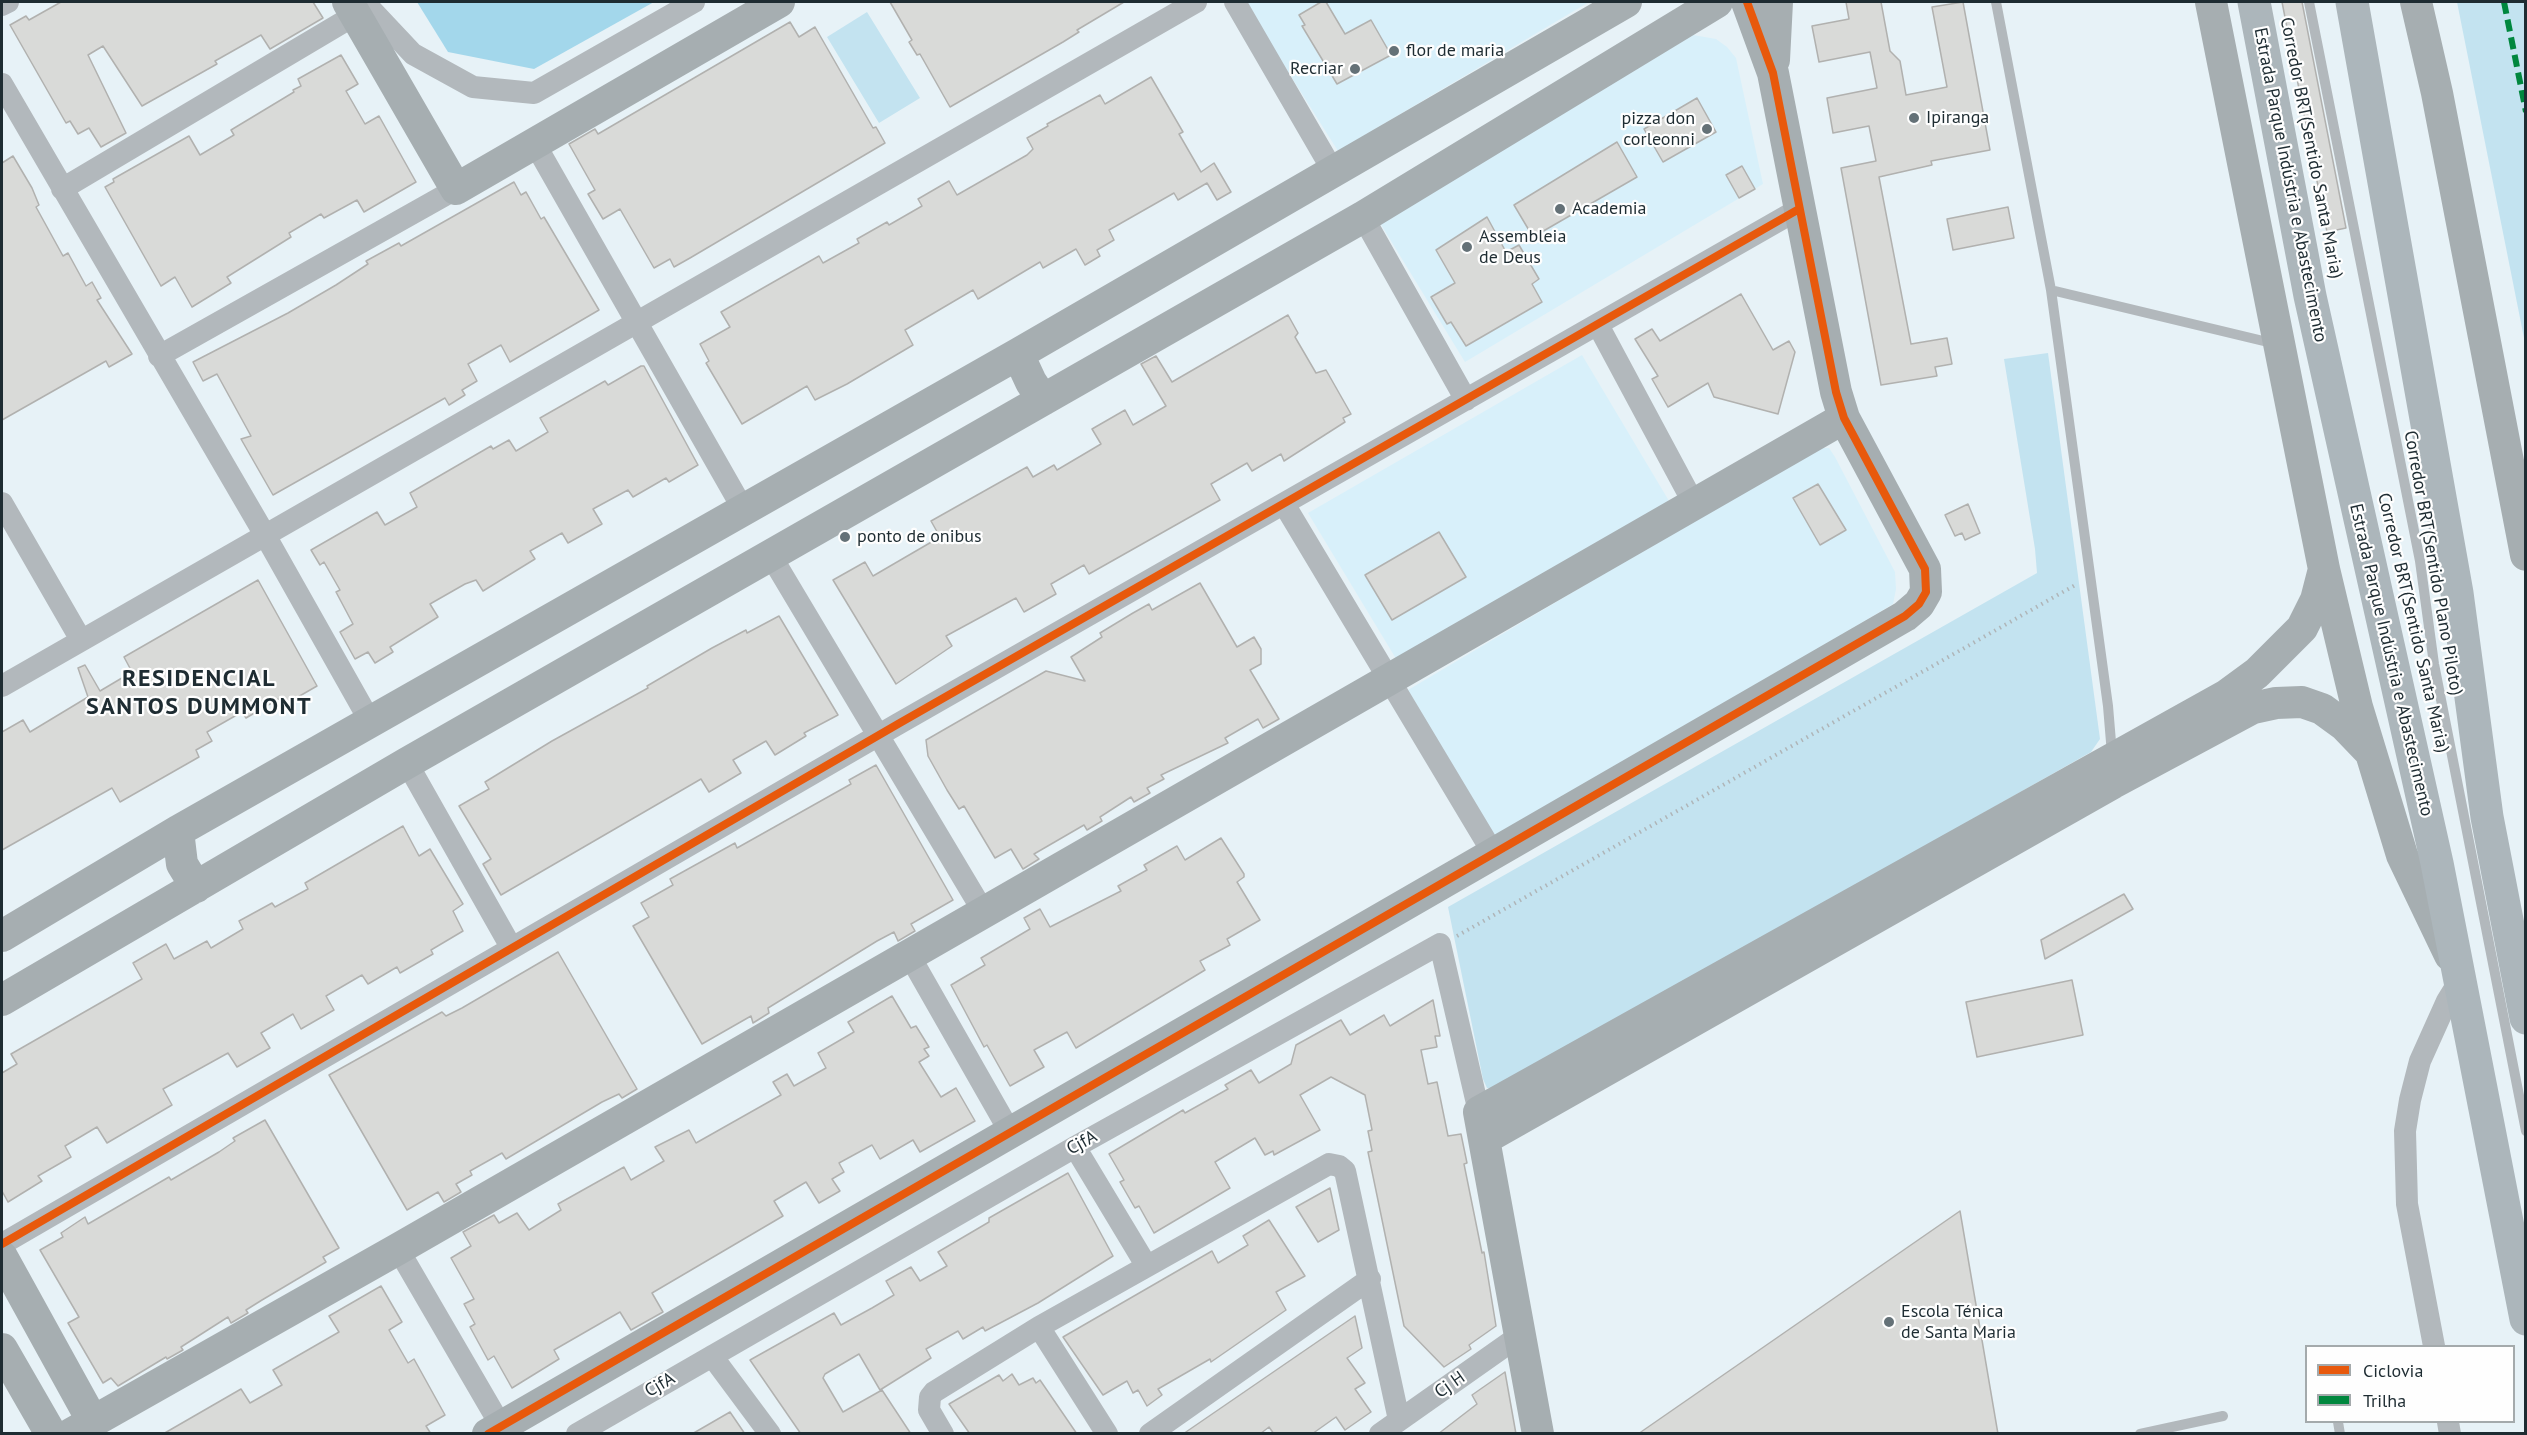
<!DOCTYPE html>
<meta charset="utf-8">
<style>
body{margin:0}
#map{position:relative;width:2527px;height:1435px;overflow:hidden;background:#e7f2f7;font-family:"PT Sans",sans-serif}
canvas{display:block}
.frame{position:absolute;inset:0;border:3px solid #1e2c32;pointer-events:none}
.legend{position:absolute;left:2305px;top:1345px;width:210px;height:78px;box-sizing:border-box;background:#fefefe;border:2px solid #a4aaac;margin:0;padding:8px 10px;list-style:none;font-size:18px;color:#1e2c32}
.legend li{display:flex;align-items:center;gap:12px;height:30px}
.legend b{width:30px;border:2px solid #a4aaac}
</style>
<div id="map">
<canvas width="2527" height="1435"></canvas>
<div class="frame"></div>
<ul class="legend">
<li><b style="height:8px;background:#e8590c"></b>Ciclovia</li>
<li><b style="height:8px;background:#00873e"></b>Trilha</li>
</ul>
</div>
<script>
const c = document.querySelector('canvas').getContext('2d');
c.lineJoin = 'round';
function fillPath(path, color) { c.fillStyle = color; c.fill(path, 'evenodd'); }
const poly = rows => new Path2D(rows.map(r => 'M' + r).join(''));
function stroke(path, color, width, dash) { c.strokeStyle = color; c.lineWidth = width; c.lineCap = dash ? 'butt' : 'round'; c.setLineDash(dash || []); c.stroke(path); }
function drawText(font, color, halo, rows, align = 'center') {
  c.font = font + ' "PT Sans",sans-serif'; c.lineWidth = 4.5; c.setLineDash([]); c.textBaseline = 'middle'; c.strokeStyle = halo; c.fillStyle = color; for (const [text, x, y, turn = 0] of rows) {
    c.save(); c.translate(x, y); c.rotate((+turn || 0) * Math.PI / 180); c.textAlign = isNaN(turn) ? turn : align; if (halo) c.strokeText(text, 0, 0); c.fillText(text, 0, 0); c.restore();
  }
}
fillPath(poly([
 [1244,2,1589,2,1338,151],
 [1693,35,1716,39,1727,47,1736,58,1763,184,1465,362,1380,223],
 [1582,355,1669,501,1398,662,1308,513],
 [1816,448,1829,448,1835,457,1895,572,1896,589,1893,604,1496,841,1408,690]
]), '#d8f0fa');
fillPath(poly([
 [2457,2,2525,2,2525,343],
 [867,12,920,98,879,123,827,37],
 [2048,353,2100,739,2091,752,1498,1088,1487,1088,1483,1079,1448,907,2037,573,2035,549,2004,359]
]), '#c3e3f0');
fillPath(poly([
 [417,2,654,2,534,69,448,52]
]), '#a3d7eb');
const building = poly([
 [61,2,313,2,323,18,270,49,261,35,215,61,217,64,142,106,103,46,88,55,126,133,101,147,89,128,78,134,70,121,66,123,10,25,26,16,29,20,61,2],
 [890,2,1124,2,1077,30,1079,32,1063,42,950,107,920,54,917,55,909,42,912,40,890,2],
 [1321,2,1326,2,1345,34,1371,20,1391,55,1337,84,1302,26,1305,25,1299,15,1321,2],
 [1846,2,1881,2,1890,51,1900,61,1906,95,1947,87,1932,7,1963,2,1990,150,1931,161,1932,165,1879,177,1911,344,1947,338,1952,364,1935,367,1937,376,1881,385,1841,168,1876,161,1869,126,1833,133,1827,98,1877,88,1870,52,1819,62,1812,26,1849,19,1846,2],
 [2282,2,2302,2,2346,228,2327,232,2282,2],
 [790,22,799,37,815,27,873,128,876,127,885,143,690,258,674,267,670,259,654,268,620,209,603,219,588,194,595,190,569,144,595,129,598,134,790,22],
 [341,55,358,84,346,91,365,124,379,116,416,182,364,212,357,200,324,218,321,214,289,233,291,237,227,277,231,283,192,307,175,277,161,286,105,187,114,182,113,179,189,136,200,155,234,135,231,130,294,92,293,90,301,86,298,79,341,55],
 [1151,77,1183,132,1179,134,1201,172,1214,163,1231,192,1217,200,1207,183,1178,200,1174,193,1109,230,1114,240,1097,250,1100,256,1085,265,1076,249,1043,268,1040,262,978,299,973,290,905,330,913,345,847,384,815,400,807,386,742,424,706,363,709,361,700,344,730,327,721,312,819,256,823,263,859,243,857,239,887,222,889,225,922,206,918,199,949,181,957,195,1027,155,1033,149,1027,138,1048,126,1047,124,1100,95,1105,104,1151,77],
 [1697,98,1716,132,1663,162,1644,129,1697,98],
 [1617,142,1637,177,1533,237,1514,205,1617,142],
 [13,156,32,188,39,205,36,207,63,256,68,253,86,286,92,282,101,298,97,300,132,354,109,367,106,361,2,420,2,163,13,156],
 [1742,166,1755,189,1739,198,1726,175,1742,166],
 [514,182,521,195,526,192,541,219,544,217,599,310,510,362,501,345,468,364,477,381,462,390,465,395,449,405,445,398,273,495,241,439,251,436,217,374,203,381,193,362,288,313,336,285,368,264,366,261,399,243,401,246,514,182],
 [2008,207,2014,238,1953,250,1947,219,2008,207],
 [1487,217,1506,252,1519,245,1539,279,1532,284,1542,302,1466,346,1451,322,1447,324,1431,297,1455,283,1436,250,1487,217],
 [1741,294,1773,350,1789,341,1795,352,1778,414,1714,397,1708,383,1668,407,1652,379,1658,376,1635,339,1652,329,1660,341,1741,294],
 [1288,315,1298,333,1295,337,1316,373,1326,370,1351,414,1343,418,1345,422,1284,461,1281,454,1252,471,1247,463,1211,484,1220,500,1089,574,1084,565,1051,584,1056,594,1024,612,1016,598,946,636,952,646,896,684,833,580,865,562,873,576,940,537,931,521,1027,467,1033,477,1054,465,1057,470,1101,444,1092,429,1125,410,1133,425,1166,406,1141,364,1156,356,1172,382,1288,315],
 [641,366,644,366,698,465,669,482,666,478,633,497,628,490,593,509,602,524,568,543,562,533,530,551,535,559,483,591,476,580,465,584,430,604,438,617,390,647,393,652,375,663,368,652,355,659,340,632,353,624,336,592,340,590,324,562,320,565,311,550,377,512,385,525,417,507,410,493,491,446,493,449,509,440,516,451,548,432,540,418,605,381,608,385,641,366],
 [1818,484,1846,530,1820,545,1793,498,1818,484],
 [1968,504,1980,533,1965,540,1962,533,1955,536,1945,515,1968,504],
 [1439,532,1466,577,1392,620,1365,575,1439,532],
 [258,580,317,686,284,705,280,698,246,718,242,712,207,732,212,741,196,750,199,757,120,802,112,788,2,850,2,732,23,720,30,732,88,697,78,668,85,665,100,691,132,672,124,657,258,580],
 [1200,583,1237,647,1254,637,1261,649,1261,664,1250,670,1279,719,1263,728,1258,719,1225,738,1228,743,1161,775,1164,779,1147,788,1150,793,1134,802,1131,797,1100,817,1102,821,1087,830,1084,825,1034,854,1039,859,1023,869,1011,849,995,858,964,806,959,809,947,790,928,756,926,740,1046,671,1085,681,1071,657,1102,637,1100,633,1133,613,1149,604,1152,610,1200,583],
 [779,616,838,715,804,733,806,736,775,755,766,741,733,760,741,773,709,792,701,779,501,895,483,864,491,859,459,806,489,789,485,782,552,741,648,688,647,686,712,648,746,630,747,633,779,616],
 [876,765,953,900,911,924,915,931,898,941,894,932,877,941,768,1008,769,1013,753,1023,751,1016,702,1044,633,926,649,917,641,903,673,885,670,879,735,843,737,848,851,784,849,780,876,765],
 [403,826,419,856,430,849,463,904,453,911,463,931,431,950,433,954,400,973,397,967,368,984,362,975,326,996,334,1010,301,1029,293,1014,261,1033,270,1048,237,1067,228,1053,163,1089,172,1105,107,1143,97,1127,65,1146,71,1157,38,1176,42,1181,8,1202,2,1191,2,1073,17,1064,11,1054,142,979,133,963,166,944,174,959,207,941,211,948,243,929,239,921,272,903,275,907,308,889,305,883,403,826],
 [1221,838,1244,874,1244,877,1237,882,1260,920,1227,939,1230,945,1200,961,1205,970,1076,1048,1067,1032,1034,1050,1044,1067,1010,1086,987,1045,984,1047,951,985,985,965,981,958,1030,929,1024,918,1040,909,1050,927,1121,891,1118,886,1147,870,1144,865,1177,846,1185,860,1221,838],
 [2124,894,2133,909,2045,959,2041,940,2124,894],
 [558,952,637,1089,622,1098,619,1094,602,1102,506,1159,502,1153,470,1171,472,1175,456,1184,461,1192,444,1202,438,1192,407,1210,329,1075,442,1012,446,1016,462,1008,558,952],
 [2072,980,2083,1035,1977,1057,1966,1002,2072,980],
 [892,996,911,1028,916,1026,929,1047,924,1049,929,1056,919,1062,941,1097,956,1088,975,1121,920,1152,913,1140,880,1159,872,1145,839,1163,844,1172,832,1179,840,1191,819,1203,806,1182,774,1201,783,1216,652,1293,663,1312,631,1330,620,1312,554,1350,559,1359,512,1388,494,1356,488,1360,470,1327,475,1324,464,1304,474,1299,451,1258,471,1246,463,1232,494,1215,499,1223,517,1213,529,1230,561,1210,558,1204,624,1167,631,1180,664,1161,655,1147,689,1130,696,1143,781,1095,773,1082,787,1074,794,1086,826,1068,818,1053,854,1032,848,1022,892,996],
 [1433,1000,1440,1036,1435,1036,1437,1047,1421,1050,1428,1084,1437,1082,1448,1136,1461,1134,1467,1163,1464,1164,1482,1253,1484,1252,1496,1326,1469,1345,1471,1349,1444,1367,1404,1326,1368,1152,1372,1151,1368,1131,1372,1130,1365,1095,1331,1077,1300,1095,1320,1130,1274,1155,1273,1151,1265,1155,1255,1138,1215,1162,1230,1188,1154,1233,1139,1206,1135,1208,1120,1182,1124,1180,1109,1154,1183,1110,1185,1113,1228,1089,1225,1085,1251,1070,1259,1083,1291,1064,1296,1045,1341,1020,1350,1035,1384,1015,1390,1026,1433,1000],
 [265,1120,339,1248,323,1257,326,1262,262,1300,246,1310,248,1313,231,1323,228,1317,181,1347,183,1350,167,1359,166,1357,118,1386,111,1378,103,1383,68,1323,79,1317,40,1250,63,1237,61,1233,85,1217,88,1224,169,1177,171,1180,219,1152,235,1141,233,1138,265,1120],
 [1068,1173,1113,1256,1038,1303,985,1331,983,1327,963,1339,958,1331,926,1349,931,1358,880,1390,859,1354,825,1374,823,1378,843,1412,882,1390,911,1434,801,1434,750,1360,834,1313,841,1325,872,1308,894,1295,886,1281,911,1267,920,1281,947,1266,938,1252,989,1222,989,1218,1068,1173],
 [1330,1188,1339,1230,1318,1242,1296,1207,1330,1188],
 [1960,1211,1998,1434,1638,1434,1960,1211],
 [1269,1220,1305,1276,1276,1292,1286,1310,1211,1362,1210,1359,1158,1389,1162,1395,1147,1406,1138,1390,1133,1393,1127,1381,1103,1395,1063,1337,1212,1251,1218,1263,1248,1245,1243,1236,1269,1220],
 [381,1286,402,1322,389,1330,408,1363,414,1359,445,1415,426,1426,431,1434,163,1434,241,1389,250,1403,282,1385,273,1370,339,1332,329,1316,381,1286],
 [1355,1316,1362,1348,1347,1358,1365,1383,1355,1389,1371,1412,1345,1430,1336,1417,1312,1434,1274,1434,1269,1427,1260,1434,1183,1434,1355,1316],
 [1505,1372,1516,1434,1438,1434,1477,1404,1472,1395,1505,1372],
 [1012,1374,1019,1385,1033,1378,1036,1383,1040,1380,1077,1434,970,1434,949,1404,999,1375,1003,1381,1012,1374],
 [730,1412,745,1434,692,1434,730,1412]
]);
fillPath(building, '#d9dad8');
stroke(building, '#b1b1af', 1.5);
stroke(poly([
 [1457,936,2077,584]
]), '#afb5b8', 4, [1.5, 4.5]);
stroke(poly([
 [1996,2,2051,290,2108,706,2112,754],
 [2309,2,2420,561,2434,664,2526,1131],
 [2051,290,2276,344],
 [2338,1422,2340,1434],
 [2140,1434,2223,1416]
]), '#b2b8bc', 10);
stroke(poly([
 [364,2,413,54,473,87,534,93,694,2],
 [1235,2,1333,171],
 [2,5,8,2],
 [2,84,265,535,371,723],
 [535,144,743,509],
 [62,189,355,15],
 [1363,217,1466,400],
 [1598,325,1694,504],
 [159,356,456,189],
 [2,503,81,640],
 [1284,504,1493,853],
 [771,556,983,911],
 [2,686,1196,2],
 [407,763,511,947],
 [908,953,1010,1132],
 [1075,1147,1146,1265],
 [2,1244,898,724,1799,209],
 [398,1249,501,1426],
 [1039,1327,1107,1434],
 [2434,1346,2407,1204,2405,1131,2410,1100,2420,1061,2447,1001,2460,980],
 [712,1356,770,1434],
 [2448,1422,2450,1434],
 [577,1434,1075,1147,1440,944,1479,1112],
 [943,1434,929,1410,930,1397,934,1392,1039,1327,1329,1164,1339,1166,1345,1171,1399,1420],
 [1150,1434,1370,1279],
 [1380,1434,1519,1336]
]), '#b2b8bc', 22);
stroke(poly([
 [348,2,456,189,779,2],
 [2211,2,2324,569,2357,707,2402,855,2450,955],
 [2416,2,2437,93,2526,555],
 [1774,60,1777,2],
 [1018,354,1031,382,1043,400],
 [178,831,182,864,196,887],
 [2,936,178,831,1018,354,1626,2],
 [2,1000,407,763,1363,217,1717,2],
 [1484,1139,2113,783,2253,708,2276,703,2302,702,2322,709,2344,725,2369,751],
 [2,1257,92,1420],
 [2,1349,51,1434],
 [71,1434,398,1249,1844,418],
 [488,1434,1905,616,1919,604,1926,592,1925,569,1844,418,1836,392,1773,73,1747,2],
 [1538,1434,1479,1112,2227,695,2257,673,2302,628,2316,600,2324,569]
]), '#a6aeb1', 32);
stroke(poly([
 [2254,2,2310,296,2437,863,2526,1319],
 [2352,2,2457,593,2487,817,2526,1018]
]), '#acb6bb', 33);
stroke(poly([
 [2504,2,2526,112]
]), '#00873e', 6, [12, 6]);
stroke(poly([
 [2,1244,898,724,1799,209],
 [488,1434,1905,616,1919,604,1926,592,1925,569,1844,418,1836,392,1773,73,1747,2]
]), '#e8590c', 8);
for (const [x, y, r, color] of [
 [1394,51,6,"#647177"],
 [1355,69,6,"#647177"],
 [1914,118,6,"#647177"],
 [1707,129,6,"#647177"],
 [1560,209,6,"#647177"],
 [1467,247,6,"#647177"],
 [845,537,6,"#647177"],
 [1889,1322,6,"#647177"]
]) { const dot = new Path2D(); dot.arc(x, y, r, 0, 2 * Math.PI); c.fillStyle = color; c.fill(dot); stroke(dot, '#fefefe', 2); }
drawText('18px', '#1e2c32', '#fefefe', [
 ["flor de maria",1406,51],
 ["Recriar",1343,69,"right"],
 ["Ipiranga",1926,118],
 ["pizza don",1695,119,"right"],
 ["corleonni",1695,140,"right"],
 ["Academia",1572,209],
 ["Assembleia",1479,237],
 ["de Deus",1479,258],
 ["ponto de onibus",857,537],
 ["Escola Ténica",1901,1312],
 ["de Santa Maria",1901,1333]
], 'left');
drawText('18px', '#1e2c32', '#fefefe', [
 ["Corredor BRT(Sentido Santa Maria)",2311,148,79],
 ["Estrada Parque Indústria e Abastecimento",2290,185,79],
 ["Corredor BRT(Sentido Plano Piloto)",2433,563,80],
 ["Corredor BRT(Sentido Santa Maria)",2413,623,77],
 ["Estrada Parque Indústria e Abastecimento",2391,660,77],
 ["CjfA",1082,1143,-29],
 ["CjfA",660,1385,-30],
 ["Cj H",1450,1385,-35]
]);
c.letterSpacing = '1.5px';
drawText('bold 24px', '#1e2c32', '#fefefe', [
 ["RESIDENCIAL",199,679],
 ["SANTOS DUMMONT",199,707]
]);
c.letterSpacing = '0px';
</script>
